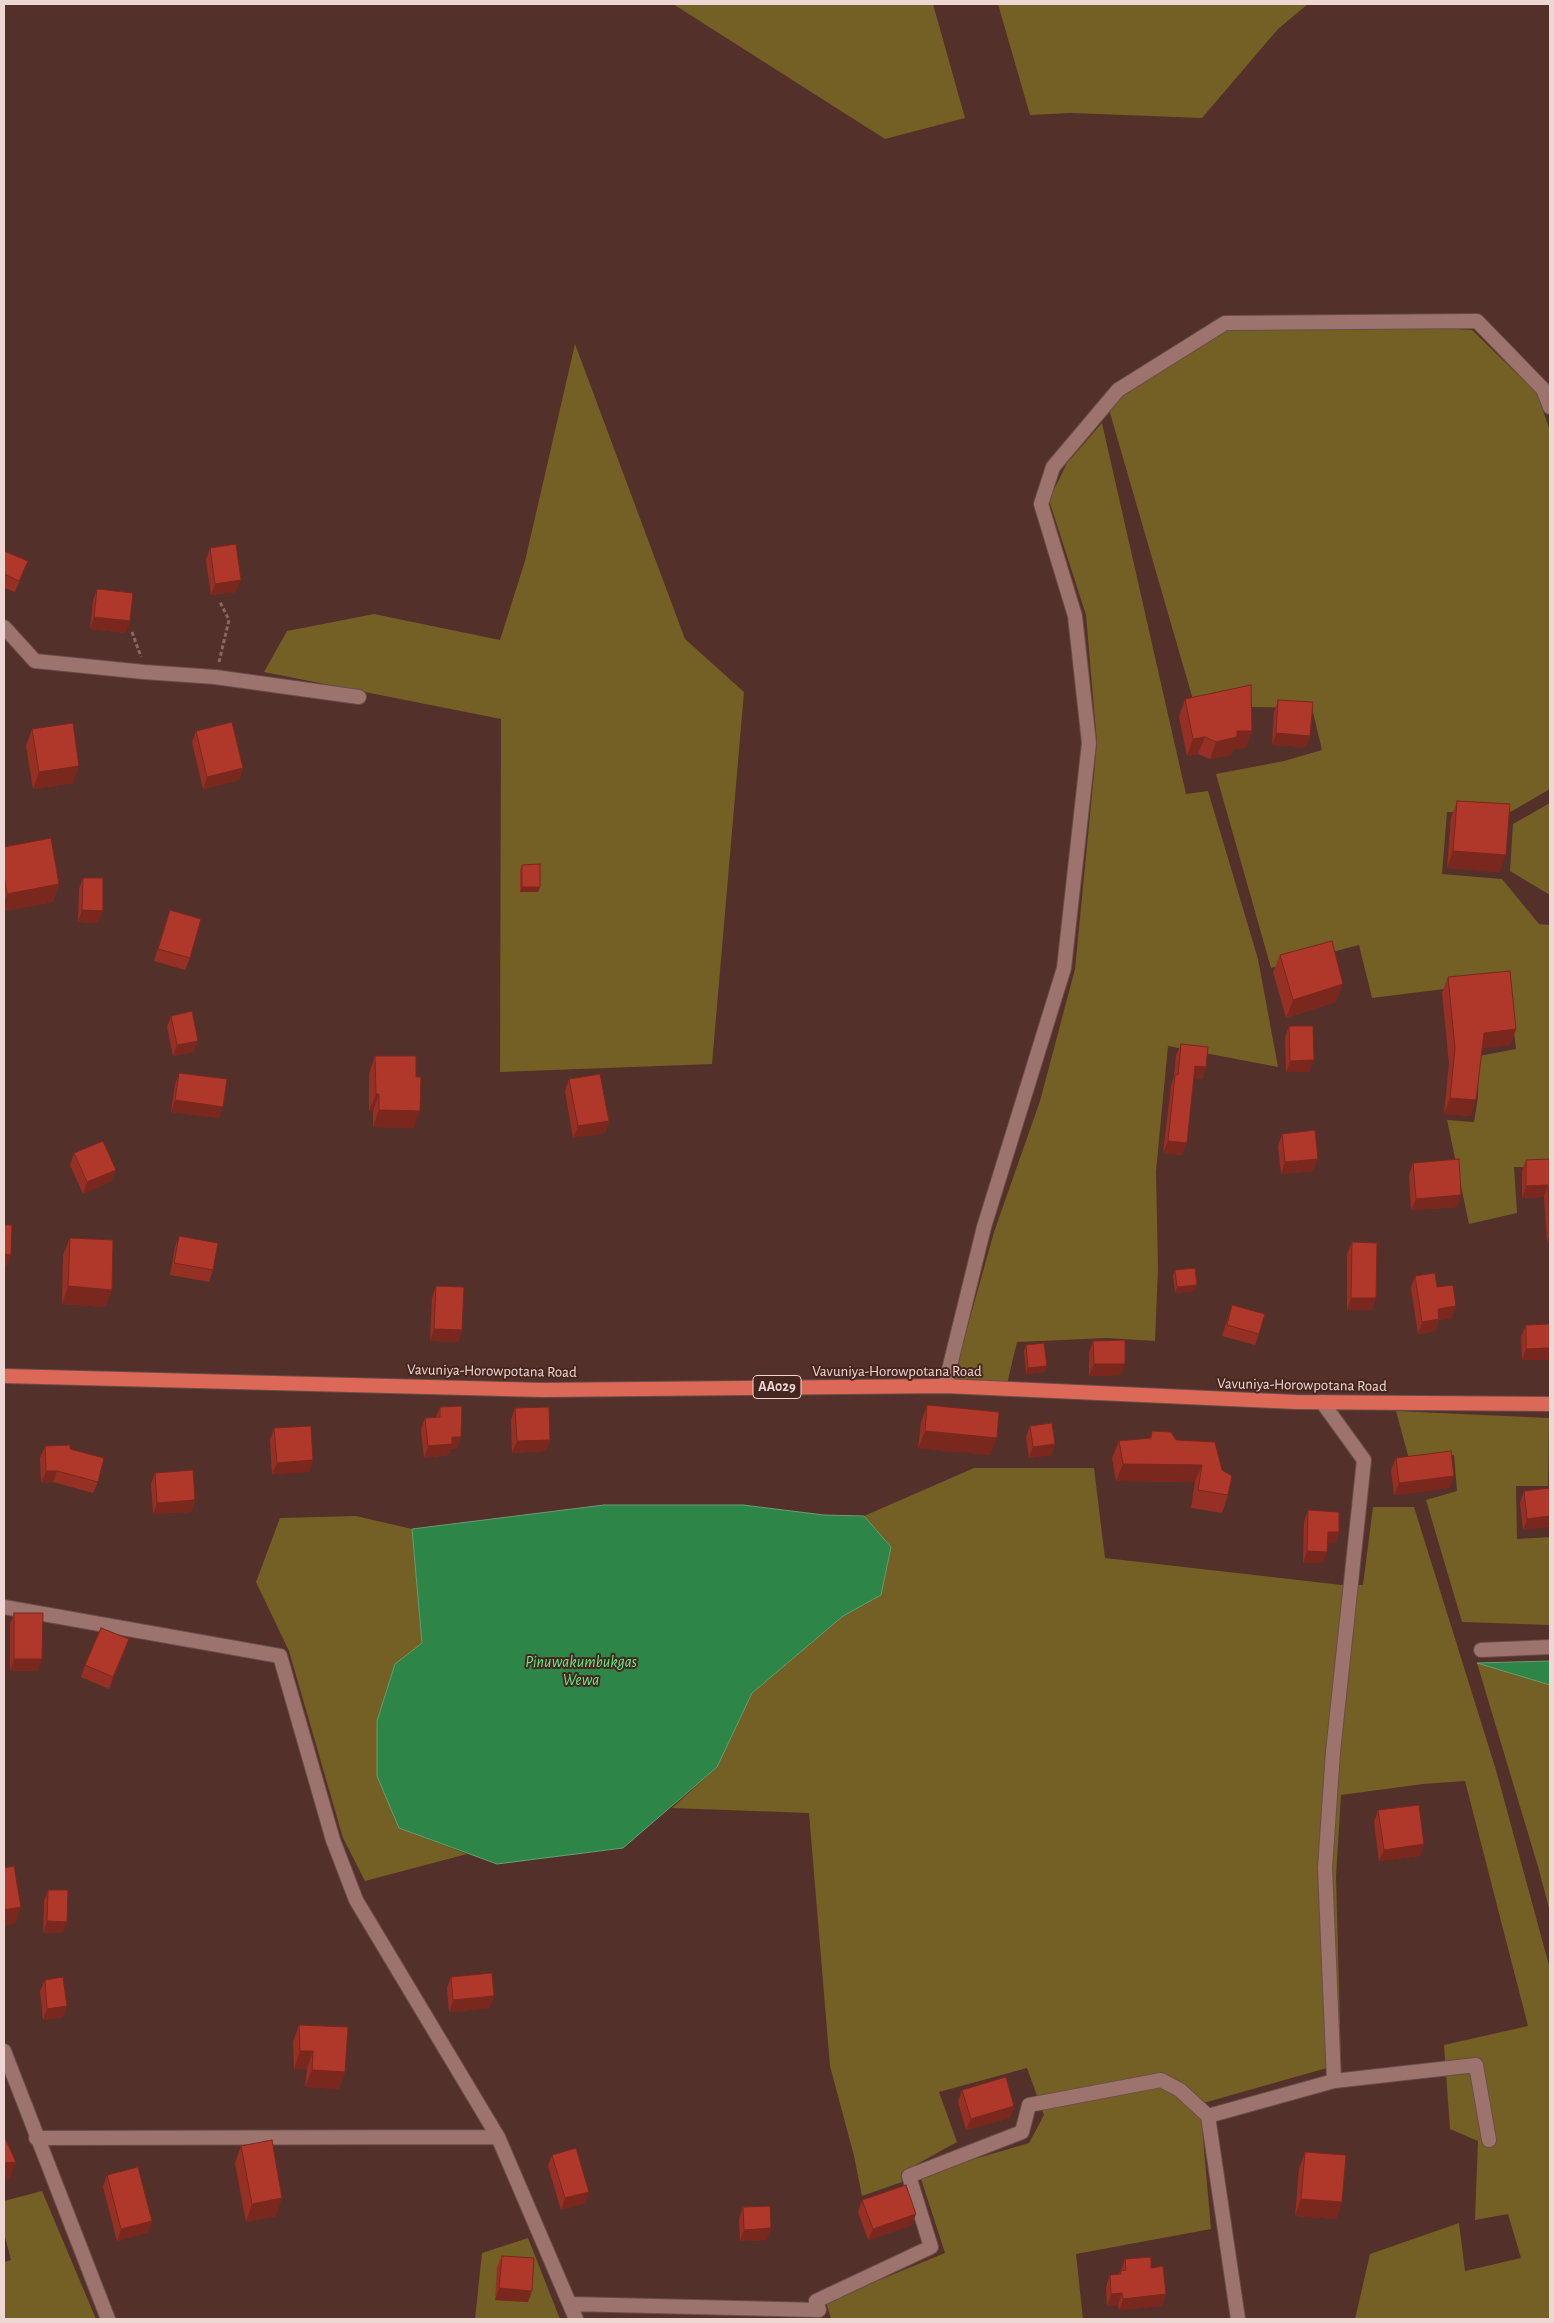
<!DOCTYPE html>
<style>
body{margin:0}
#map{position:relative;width:1554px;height:2323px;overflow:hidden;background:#53302a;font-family:"Alegreya Sans",sans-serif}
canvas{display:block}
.frame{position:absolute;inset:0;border:5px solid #eed7d3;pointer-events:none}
</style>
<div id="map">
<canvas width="1554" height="2323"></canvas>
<div class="frame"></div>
</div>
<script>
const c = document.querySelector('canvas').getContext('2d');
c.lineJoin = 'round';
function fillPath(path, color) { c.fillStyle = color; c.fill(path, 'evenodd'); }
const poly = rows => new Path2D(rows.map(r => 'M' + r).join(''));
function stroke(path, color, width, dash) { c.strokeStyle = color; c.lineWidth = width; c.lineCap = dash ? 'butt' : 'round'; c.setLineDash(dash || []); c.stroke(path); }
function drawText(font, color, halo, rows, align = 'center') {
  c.font = font + ' "Alegreya Sans",sans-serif'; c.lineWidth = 4; c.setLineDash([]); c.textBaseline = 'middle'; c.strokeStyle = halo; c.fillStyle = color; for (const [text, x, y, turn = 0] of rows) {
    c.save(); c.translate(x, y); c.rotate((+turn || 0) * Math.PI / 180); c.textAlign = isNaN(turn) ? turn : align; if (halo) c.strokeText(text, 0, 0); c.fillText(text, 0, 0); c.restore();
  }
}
fillPath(poly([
 [673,4,933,4,965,118,885,139],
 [998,4,1308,4,1278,29,1202,118,1071,113,1030,115],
 [1383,324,1472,330,1537,393,1550,431,1550,789,1507,814,1447,812,1442,874,1502,879,1539,924,1550,925,1550,1168,1514,1167,1517,1213,1469,1224,1447,1120,1474,1122,1478,1097,1479,1056,1516,1049,1508,981,1372,998,1359,945,1271,968,1216,774,1284,761,1322,750,1312,708,1252,707,1244,699,1196,710,1108,406,1227,327],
 [575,344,685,639,744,692,712,1064,500,1072,501,719,264,672,287,631,374,614,500,640,525,561],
 [1102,423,1186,794,1208,791,1258,959,1278,1067,1168,1046,1156,1171,1158,1268,1155,1341,1107,1338,1017,1342,1007,1384,981,1380,953,1379,994,1232,1040,1101,1075,969,1097,743,1086,615,1049,500,1067,463],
 [1550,803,1550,895,1510,871,1513,824],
 [1396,1411,1549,1418,1548,1486,1516,1486,1517,1539,1550,1537,1550,1625,1462,1622,1426,1500,1457,1491,1454,1455,1409,1459],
 [974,1468,1094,1468,1105,1558,1342,1585,1363,1585,1373,1507,1414,1507,1496,1770,1550,1969,1550,2319,1355,2319,1370,2254,1459,2223,1465,2271,1521,2258,1508,2214,1475,2220,1478,2141,1450,2129,1444,2045,1528,2026,1465,1781,1423,1784,1341,1795,1336,1876,1341,2064,1200,2104,1211,2229,1076,2254,1083,2319,831,2319,826,2302,945,2253,921,2179,971,2160,1029,2143,1044,2115,1027,2068,939,2092,957,2142,901,2173,902,2182,862,2196,854,2156,830,2066,809,1813,672,1808,717,1767,752,1693,843,1616,881,1595,891,1547,864,1516],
 [356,1516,412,1529,422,1643,395,1664,377,1721,399,1828,467,1854,365,1881,343,1838,289,1651,256,1582,280,1518],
 [1477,1663,1550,1685,1550,1912,1539,1870],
 [42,2191,96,2319,4,2319,4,2262,11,2260,4,2233,4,2201],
 [528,2238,560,2319,475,2319,482,2253]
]), '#745f25');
const water = poly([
 [604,1505,743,1505,824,1515,864,1516,891,1547,881,1595,843,1616,752,1693,717,1767,623,1848,497,1864,399,1828,377,1776,377,1721,395,1664,422,1643,412,1529,604,1505],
 [1550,1661,1550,1685,1477,1663,1550,1661]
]);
fillPath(water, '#2d8548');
stroke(water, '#679e72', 1);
const minor = poly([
 [4,627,35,661,144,672,215,677,359,697],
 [945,1386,984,1227,1064,968,1089,743,1075,616,1041,504,1053,467,1118,390,1225,323,1477,321,1543,389,1550,407],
 [4,1607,280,1656,333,1840,356,1900,498,2137,576,2319],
 [1481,1650,1550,1647],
 [4,2051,108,2319],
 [1334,2081,1476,2065,1489,2140],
 [36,2138,498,2137],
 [570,2304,819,2310,816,2301,931,2247,909,2176,1022,2132,1029,2105,1161,2080,1180,2090,1208,2116],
 [1238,2319,1208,2116,1334,2081,1325,1868,1333,1752,1364,1460,1322,1402]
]);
const trunk = poly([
 [4,1376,543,1390,945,1386,1296,1402,1550,1404]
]);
stroke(minor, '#6a4d48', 16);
stroke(trunk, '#6a4d48', 16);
stroke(poly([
 [132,632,141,657],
 [219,662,229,620,220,602]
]), '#876862', 3, [4, 2.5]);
stroke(minor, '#9c746d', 14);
stroke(trunk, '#dc6858', 14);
fillPath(poly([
 [210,548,236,592,211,595,206,560],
 [4,551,23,573,15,592,4,588],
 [97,589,126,633,90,629,93,601],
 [1185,699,1252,731,1245,748,1233,749,1231,755,1210,759,1198,754,1187,756,1179,717],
 [1278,700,1310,736,1306,747,1272,745,1274,712],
 [32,729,73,783,33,789,26,746],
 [196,731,243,768,239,780,203,789,192,742],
 [1457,801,1500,872,1447,868,1451,818],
 [4,847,59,884,53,902,4,911],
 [522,865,540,887,538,892,520,892,520,870],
 [83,878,98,923,78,922,79,889],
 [170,910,190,958,185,970,154,961],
 [1280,955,1336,1002,1286,1018,1273,972],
 [1448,977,1516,1029,1510,1045,1482,1048,1471,1116,1444,1114,1449,1064,1442,993],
 [171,1016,194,1052,173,1056,167,1027],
 [1289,1026,1314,1060,1309,1072,1286,1072,1285,1038],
 [1181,1044,1206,1067,1202,1079,1194,1078,1182,1155,1163,1153,1171,1086,1174,1076,1176,1055],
 [375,1056,414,1128,373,1127,373,1111,369,1111,369,1074],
 [179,1073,223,1107,219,1118,171,1112,175,1085],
 [569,1079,609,1121,605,1133,573,1138,565,1091],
 [1282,1134,1313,1171,1281,1174,1278,1146],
 [74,1153,116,1170,111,1181,83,1194,70,1165],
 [1550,1159,1550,1242,1547,1243,1544,1197,1522,1198,1522,1171,1526,1160],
 [1413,1163,1457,1207,1411,1210,1409,1175],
 [179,1236,213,1270,209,1282,170,1275,175,1247],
 [70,1238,112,1290,105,1307,62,1304,63,1255],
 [1352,1242,1372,1310,1347,1310,1347,1254],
 [1175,1270,1195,1291,1175,1293,1173,1276],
 [1415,1276,1437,1287,1452,1318,1439,1320,1435,1331,1418,1334,1411,1288],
 [436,1286,462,1330,458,1342,430,1341,432,1298],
 [1232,1305,1259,1334,1255,1345,1222,1336],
 [1550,1324,1522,1360,1521,1337,1526,1325],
 [1093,1341,1121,1375,1089,1376,1089,1353],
 [1026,1345,1047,1366,1045,1372,1026,1374,1024,1351],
 [927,1405,990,1455,918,1448,921,1423],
 [440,1407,457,1449,451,1449,448,1455,424,1458,421,1430,425,1418,436,1417],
 [515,1408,550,1440,546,1451,512,1453,511,1420],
 [1030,1426,1055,1444,1051,1455,1029,1458,1026,1437],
 [274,1428,313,1460,309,1472,272,1474,270,1440],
 [1152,1431,1176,1440,1228,1495,1222,1513,1191,1508,1195,1482,1116,1481,1112,1458,1119,1441,1150,1438],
 [45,1446,70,1449,98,1482,93,1493,53,1482,41,1483,40,1458],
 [1396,1458,1450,1488,1394,1495,1391,1470],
 [155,1473,195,1500,191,1512,153,1514,151,1484],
 [1550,1488,1523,1530,1520,1503,1524,1491],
 [1308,1510,1339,1532,1335,1543,1328,1543,1323,1563,1303,1563,1304,1522],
 [14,1613,38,1671,10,1671,10,1624],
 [125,1651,109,1689,81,1677,85,1665],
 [1378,1810,1424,1844,1420,1856,1379,1861,1374,1822],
 [48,1890,63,1933,43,1933,44,1901],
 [451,1977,490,2008,449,2012,447,1988],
 [45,1980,67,2006,63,2017,43,2020,40,1991],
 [299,2025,345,2072,339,2089,305,2087,307,2069,294,2069,293,2042],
 [962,2090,1014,2106,1010,2118,966,2130,958,2102],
 [241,2146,276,2216,246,2222,235,2163],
 [1305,2152,1342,2202,1336,2219,1295,2216,1299,2169],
 [552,2155,585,2203,561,2210,548,2166],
 [107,2175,152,2221,148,2232,117,2241,103,2187],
 [862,2200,912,2225,868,2240,858,2212],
 [743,2207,771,2228,766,2240,740,2241,739,2219],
 [502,2256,528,2302,495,2300,497,2267],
 [1125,2259,1151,2268,1166,2294,1162,2306,1119,2310,1118,2305,1107,2306,1106,2287,1110,2275,1119,2274,1120,2271,1121,2271]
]), '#963024');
fillPath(poly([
 [241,580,236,592,211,595,215,584],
 [94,617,130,621,126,633,90,629],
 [1237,731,1252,731,1245,748,1233,749,1231,755,1210,759,1216,742],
 [1276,733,1310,736,1306,747,1272,745],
 [1205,737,1198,754,1187,756,1193,739],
 [79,766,73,783,33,789,39,772],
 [243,768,239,780,203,789,207,777],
 [1453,851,1506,855,1500,872,1447,868],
 [59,884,53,902,4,911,4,903,7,894],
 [522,887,540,887,538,892,520,892],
 [82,910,103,911,98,923,78,922],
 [1343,984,1336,1002,1286,1018,1293,1000],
 [1516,1029,1510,1045,1478,1049,1484,1033],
 [198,1041,194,1052,173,1056,177,1045],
 [1314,1060,1309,1072,1286,1072,1290,1061],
 [1195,1066,1206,1067,1202,1079,1191,1078],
 [376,1094,379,1094,373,1111,369,1111],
 [1450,1098,1476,1100,1471,1116,1444,1114],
 [175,1100,223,1107,219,1118,171,1112],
 [379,1110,420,1111,414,1128,373,1127],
 [609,1121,605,1133,573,1138,578,1126],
 [1168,1141,1187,1143,1182,1155,1163,1153],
 [1318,1159,1313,1171,1281,1174,1285,1162],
 [116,1170,111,1181,83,1194,87,1182],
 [1548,1185,1544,1197,1522,1198,1526,1186],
 [1461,1195,1457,1207,1411,1210,1416,1199],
 [1550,1233,1550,1242,1547,1243],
 [4,1254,11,1255,7,1266,4,1266],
 [1197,1285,1195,1291,1175,1293,1177,1287],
 [68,1286,112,1290,105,1307,62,1304],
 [1351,1298,1376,1298,1372,1310,1347,1310],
 [1456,1306,1452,1318,1439,1320,1435,1331,1418,1334,1422,1322,1438,1309],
 [434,1329,462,1330,458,1342,430,1341],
 [1550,1348,1550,1360,1522,1360,1526,1349],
 [1094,1364,1125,1364,1121,1375,1089,1376],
 [1047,1366,1045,1372,1026,1374,1028,1368],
 [925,1431,997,1438,990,1455,918,1448],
 [452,1437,461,1437,457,1449,451,1449,448,1455,424,1458,428,1446],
 [550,1440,546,1451,512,1453,517,1441],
 [1055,1444,1051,1455,1029,1458,1033,1447],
 [313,1460,309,1472,272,1474,277,1463],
 [1123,1464,1202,1465,1195,1482,1116,1481],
 [46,1471,57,1471,53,1482,41,1483],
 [1454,1476,1450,1488,1394,1495,1399,1483],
 [195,1500,191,1512,153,1514,157,1503],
 [1550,1516,1550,1527,1523,1530,1527,1519],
 [1328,1532,1339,1532,1335,1543,1324,1543],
 [1307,1551,1327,1552,1323,1563,1303,1563],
 [129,1639,125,1651,109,1689,113,1677],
 [14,1659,42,1659,38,1671,10,1671],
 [1424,1844,1420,1856,1379,1861,1384,1850],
 [21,1907,15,1924,4,1926,4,1910],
 [47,1921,67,1922,63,1933,43,1933],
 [494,1996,490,2008,449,2012,453,2000],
 [67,2006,63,2017,43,2020,47,2009],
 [300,2051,313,2051,307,2069,294,2069],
 [312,2070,345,2072,339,2089,305,2087],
 [1014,2106,1010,2118,966,2130,971,2119],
 [16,2162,10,2179,4,2180,4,2163],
 [589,2192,585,2203,561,2210,565,2198],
 [282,2198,276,2216,246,2222,252,2204],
 [1301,2199,1342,2202,1336,2219,1295,2216],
 [916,2214,912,2225,868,2240,873,2229],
 [152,2221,148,2232,117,2241,121,2229],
 [771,2228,766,2240,740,2241,744,2230],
 [499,2288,532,2291,528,2302,495,2300],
 [1122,2293,1118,2305,1107,2306,1111,2294],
 [1166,2294,1162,2306,1119,2310,1123,2299]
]), '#7a271d');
const building = poly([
 [236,544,241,580,215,584,210,548,236,544],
 [4,551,28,561,19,581,4,574,4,551],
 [97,589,133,593,130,621,94,617,97,589],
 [1251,685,1252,731,1237,731,1237,737,1216,742,1205,737,1193,739,1185,699,1251,685],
 [1278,700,1313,702,1310,736,1276,733,1278,700],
 [232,722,243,768,207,777,196,731,232,722],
 [73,723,79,766,39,772,32,729,73,723],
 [1457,801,1510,804,1506,855,1453,851,1457,801],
 [51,838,59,884,7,894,4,876,4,847,51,838],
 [540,864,540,887,522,887,522,865,540,864],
 [83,878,103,878,103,911,82,910,83,878],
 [170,910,201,919,190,958,158,949,170,910],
 [1332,941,1343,984,1293,1000,1280,955,1332,941],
 [1510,971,1516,1029,1484,1033,1476,1100,1450,1098,1455,1048,1448,977,1510,971],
 [192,1011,198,1041,177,1045,171,1016,192,1011],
 [1289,1026,1313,1026,1314,1060,1290,1061,1289,1026],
 [1181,1044,1208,1047,1206,1067,1195,1066,1187,1143,1168,1141,1175,1075,1178,1075,1181,1044],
 [375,1056,416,1056,416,1077,421,1077,420,1111,379,1110,379,1094,376,1094,375,1056],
 [179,1073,227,1079,223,1107,175,1100,179,1073],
 [600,1074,609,1121,578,1126,569,1079,600,1074],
 [1315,1130,1318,1159,1285,1162,1282,1134,1315,1130],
 [103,1141,116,1170,87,1182,74,1153,103,1141],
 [1459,1159,1461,1195,1416,1199,1413,1163,1459,1159],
 [1550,1159,1550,1219,1548,1185,1526,1186,1526,1160,1550,1159],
 [4,1225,12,1225,11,1255,4,1254,4,1225],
 [179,1236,218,1243,213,1270,174,1263,179,1236],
 [70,1238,113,1240,112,1290,68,1286,70,1238],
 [1352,1242,1377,1243,1376,1298,1351,1298,1352,1242],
 [1195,1268,1197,1285,1177,1287,1175,1270,1195,1268],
 [1435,1273,1437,1287,1453,1285,1456,1306,1438,1309,1439,1319,1422,1322,1415,1276,1435,1273],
 [436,1286,464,1287,462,1330,434,1329,436,1286],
 [1232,1305,1265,1314,1259,1334,1227,1325,1232,1305],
 [1550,1324,1550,1348,1526,1349,1526,1325,1550,1324],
 [1125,1340,1125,1364,1094,1364,1093,1341,1125,1340],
 [1044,1343,1047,1366,1028,1368,1026,1345,1044,1343],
 [927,1405,999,1412,997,1438,925,1431,927,1405],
 [462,1406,461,1437,452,1437,452,1444,428,1446,425,1418,440,1417,440,1407,462,1406],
 [549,1407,550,1440,517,1441,515,1408,549,1407],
 [1052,1423,1055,1444,1033,1447,1030,1426,1052,1423],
 [311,1426,313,1460,277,1463,274,1428,311,1426],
 [1152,1431,1171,1432,1176,1440,1215,1442,1222,1470,1232,1476,1228,1495,1198,1490,1202,1465,1123,1464,1119,1441,1151,1438,1152,1431],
 [70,1445,70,1449,104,1458,98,1482,57,1471,46,1471,45,1446,70,1445],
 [1451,1451,1454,1476,1399,1483,1396,1458,1451,1451],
 [193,1470,195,1500,157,1503,155,1473,193,1470],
 [1550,1488,1550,1516,1527,1519,1524,1491,1550,1488],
 [1308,1510,1339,1512,1339,1532,1328,1532,1327,1552,1307,1551,1308,1510],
 [14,1613,43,1613,42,1659,14,1659,14,1613],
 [101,1628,129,1639,113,1677,85,1665,101,1628],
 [1419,1805,1424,1844,1384,1850,1378,1810,1419,1805],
 [14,1866,21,1907,4,1910,4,1868,14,1866],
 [48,1890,68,1890,67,1922,47,1921,48,1890],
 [492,1973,494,1996,453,2000,451,1977,492,1973],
 [63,1977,67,2006,47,2009,45,1980,63,1977],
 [299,2025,348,2027,345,2072,312,2070,313,2051,300,2051,299,2025],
 [1006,2077,1014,2106,971,2119,962,2090,1006,2077],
 [4,2136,16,2162,4,2163,4,2136],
 [272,2140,282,2198,252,2204,241,2146,272,2140],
 [576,2148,589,2192,565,2198,552,2155,576,2148],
 [1305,2152,1346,2155,1342,2202,1301,2199,1305,2152],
 [138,2167,152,2221,121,2229,107,2175,138,2167],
 [906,2185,916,2214,873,2229,862,2200,906,2185],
 [770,2206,771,2228,744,2230,743,2207,770,2206],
 [502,2256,534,2258,532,2291,499,2288,502,2256],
 [1151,2257,1151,2268,1163,2266,1166,2294,1123,2299,1122,2293,1111,2294,1110,2275,1121,2274,1120,2271,1126,2270,1125,2259,1151,2257]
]);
fillPath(building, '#af382a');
stroke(building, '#7a271d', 1);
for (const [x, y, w] of [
 [777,1387,48]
]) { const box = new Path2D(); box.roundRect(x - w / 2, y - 11.5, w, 23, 4); c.fillStyle = '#472620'; c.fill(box); stroke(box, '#eed7d3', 1); }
drawText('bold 14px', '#eed7d3', null, [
 ["AA029",777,1387]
]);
drawText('15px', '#eed7d3', '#472620', [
 ["Vavuniya-Horowpotana Road",492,1371,1],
 ["Vavuniya-Horowpotana Road",897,1371],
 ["Vavuniya-Horowpotana Road",1302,1385,1]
]);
drawText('italic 16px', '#5fef89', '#472620', [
 ["Pinuwakumbukgas",581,1662],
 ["Wewa",581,1680]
]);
</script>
